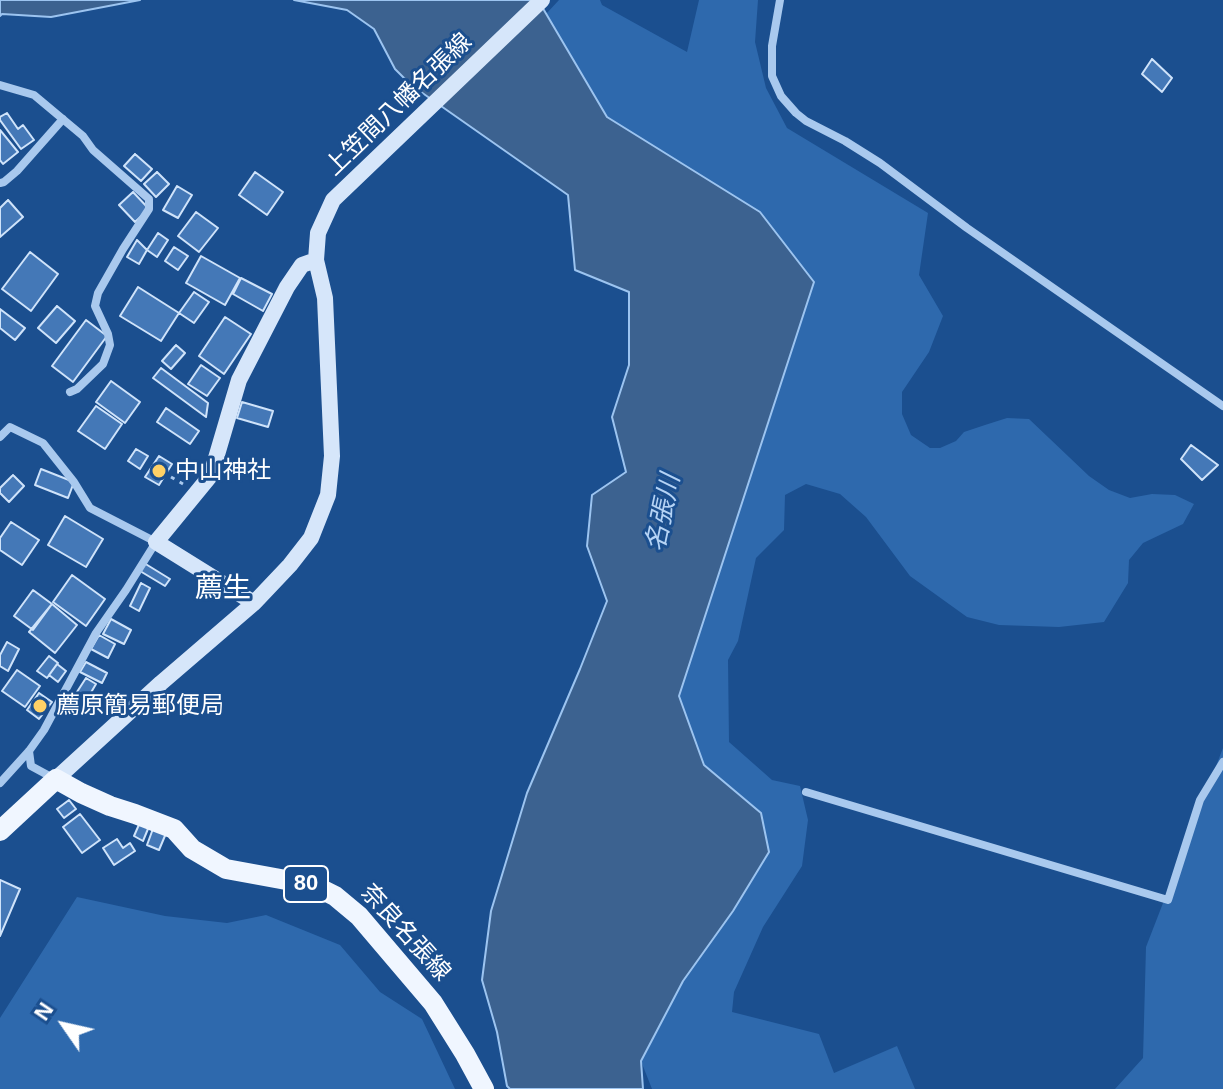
<!DOCTYPE html>
<meta charset="utf-8">
<style>
body{margin:0}
#map{position:relative;width:1223px;height:1089px;overflow:hidden;background:#1b4f8f;font-family:Arial,sans-serif}
canvas{display:block}
.north{position:absolute;left:24px;top:985px;width:80px;height:80px;-webkit-text-stroke:6px #1b4f8f;paint-order:stroke;rotate:304deg;font-size:22px;font-weight:700;line-height:32px;text-align:center;color:#fff}
.north::after{content:'';display:block;margin:auto;width:28px;height:36px;background:#fff;clip-path:polygon(50% 0,100% 100%,50% 72%,0 100%)}
</style>
<div id="map">
<canvas width="1223" height="1089"></canvas>
<div class="north">N</div>
</div>
<script>
const c = document.querySelector('canvas').getContext('2d');
c.lineJoin = 'round';
function fillPath(path, color) { c.fillStyle = color; c.fill(path, 'evenodd'); }
const poly = rows => new Path2D(rows.map(r => 'M' + r).join(''));
function stroke(path, color, width, dash) { c.strokeStyle = color; c.lineWidth = width; c.lineCap = dash ? 'butt' : 'round'; c.setLineDash(dash || []); c.stroke(path); }
function drawText(font, color, halo, rows, align = 'center') {
  c.font = font + ' Arial,"Noto Sans JP",sans-serif'; c.lineWidth = 6; c.setLineDash([]); c.textBaseline = 'middle'; c.strokeStyle = halo; c.fillStyle = color; for (const [text, x, y, turn = 0] of rows) {
    c.save(); c.translate(x, y); c.rotate((+turn || 0) * Math.PI / 180); c.textAlign = isNaN(turn) ? turn : align; if (halo) c.strokeText(text, 0, 0); c.fillText(text, 0, 0); c.restore();
  }
}
fillPath(poly([
 [559,0,600,0,602,5,687,52,699,0,758,0,755,42,766,88,787,128,928,213,919,275,943,316,929,352,902,392,902,414,911,435,930,448,940,448,956,441,964,432,985,425,1007,418,1029,419,1089,476,1109,490,1130,498,1152,494,1175,495,1194,504,1183,524,1143,543,1129,560,1128,583,1104,622,1059,627,999,625,967,617,910,576,866,517,840,494,806,484,785,495,784,530,756,558,738,641,728,660,729,742,772,780,800,786,808,820,802,866,763,927,734,992,732,1012,819,1034,834,1073,897,1046,915,1089,652,1089,641,1061,683,981,733,911,761,813,704,765,679,696,814,282,631,134,606,117,546,14],
 [1223,748,1223,1089,1115,1089,1143,1058,1146,947],
 [77,897,165,916,227,923,266,915,340,945,380,992,422,1019,455,1089,0,1089,0,1018]
]), '#2e69ad');
const water = poly([
 [0,0,140,0,51,17,2,14,0,16,0,0],
 [294,0,538,0,607,117,760,212,814,282,679,696,704,765,761,813,769,852,733,911,683,981,641,1061,643,1089,510,1089,507,1086,497,1032,482,980,491,911,527,793,580,669,607,601,587,546,592,495,626,472,612,417,629,365,629,292,575,270,568,195,411,85,395,69,374,29,347,10,294,0]
]);
fillPath(water, '#3c6290');
stroke(water, '#9cc4f0', 2);
const building = poly([
 [1152,59,1172,78,1162,92,1142,74,1152,59],
 [7,113,18,129,23,125,34,140,21,149,0,120,0,117,7,113],
 [0,130,18,152,3,164,0,160,0,130],
 [135,154,152,169,141,181,124,166,135,154],
 [157,172,169,184,156,197,144,184,157,172],
 [255,172,283,192,267,215,239,195,255,172],
 [177,186,192,195,178,218,163,210,177,186],
 [133,192,149,209,135,222,119,205,133,192],
 [8,200,23,217,0,237,0,208,8,200],
 [196,212,218,228,199,252,178,236,196,212],
 [158,233,168,240,157,257,147,250,158,233],
 [137,240,147,250,139,264,127,257,137,240],
 [174,247,188,256,178,270,165,261,174,247],
 [30,252,58,274,31,311,2,289,30,252],
 [201,256,240,278,225,305,186,283,201,256],
 [241,278,272,294,263,311,233,294,241,278],
 [138,287,179,313,161,341,120,316,138,287],
 [194,292,209,302,194,323,179,313,194,292],
 [57,306,75,321,56,343,38,328,57,306],
 [0,309,25,328,15,340,0,328,0,309],
 [225,317,251,334,224,374,199,356,225,317],
 [86,320,107,336,73,382,52,366,86,320],
 [176,345,185,353,171,369,162,361,176,345],
 [201,365,220,378,207,396,188,384,201,365],
 [161,368,208,403,206,417,153,378,161,368],
 [111,381,140,402,125,423,96,402,111,381],
 [242,402,273,411,268,427,237,418,242,402],
 [96,406,122,424,105,449,78,431,96,406],
 [166,408,199,431,190,444,157,422,166,408],
 [1191,445,1218,465,1202,480,1181,459,1191,445],
 [136,449,148,456,140,469,128,461,136,449],
 [159,456,172,464,159,485,145,477,159,456],
 [41,469,74,482,68,498,35,485,41,469],
 [13,475,24,486,9,502,0,493,0,488,13,475],
 [65,516,103,539,86,567,48,545,65,516],
 [11,522,39,540,22,565,0,550,0,538,11,522],
 [144,563,170,579,165,586,140,571,144,563],
 [72,575,105,599,86,626,53,602,72,575],
 [141,583,150,588,139,611,130,606,141,583],
 [33,590,52,604,33,630,14,616,33,590],
 [52,604,77,625,55,653,29,632,52,604],
 [111,619,131,630,124,644,103,634,111,619],
 [99,635,115,644,108,658,91,649,99,635],
 [7,642,19,649,8,671,0,666,0,655,7,642],
 [49,656,58,663,47,678,37,671,49,656],
 [86,662,107,673,102,683,80,672,86,662],
 [57,664,66,671,58,682,49,675,57,664],
 [17,670,40,686,25,707,2,691,17,670],
 [86,678,96,684,86,701,75,695,86,678],
 [39,693,52,702,39,719,27,710,39,693],
 [69,800,76,809,64,818,57,809,69,800],
 [80,814,100,840,82,853,63,827,80,814],
 [141,820,150,824,143,841,134,836,141,820],
 [154,826,167,831,159,850,147,845,154,826],
 [117,839,123,848,130,843,135,851,114,865,103,848,117,839],
 [0,880,20,889,0,936,0,880]
]);
fillPath(building, '#4478b7');
stroke(building, '#cfe3fa', 2);
stroke(poly([
 [171,477,183,484]
]), '#a9c9ee', 3, [4, 6]);
stroke(poly([
 [780,0,772,46,772,76,781,96,796,113,806,121,845,141,880,163,967,228,1223,406],
 [0,85,34,95,83,136,93,150,149,199,149,209,123,249,98,293,95,306,108,334,110,345,103,364,77,389,70,392],
 [0,183,4,182,17,171,63,119],
 [0,437,10,427,43,443,74,482,90,508,156,542,126,590,96,633,44,730,29,751,0,783],
 [29,751,31,766,55,779],
 [806,792,1168,900,1200,800,1223,762]
]), '#a9c9ee', 8);
stroke(poly([
 [254,603,156,542,211,475,239,380,287,287,302,265,316,260],
 [56,779,161,683,254,603,290,565,311,538,328,495,332,456,325,298,316,260,318,233,333,200,542,0]
]), '#d6e6fa', 16);
stroke(poly([
 [0,831,56,779,81,793,110,806,135,814,174,829,192,849,226,869,297,882,323,890,335,896,359,916,433,1003,465,1054,484,1089]
]), '#f0f6ff', 20);
for (const [x, y, r, color] of [
 [159,471,8,"#ffd166"],
 [40,706,8,"#ffd166"]
]) { const dot = new Path2D(); dot.arc(x, y, r, 0, 2 * Math.PI); c.fillStyle = color; c.fill(dot); stroke(dot, '#1b4f8f', 3); }
for (const [x, y, w] of [
 [306,884,44]
]) { const box = new Path2D(); box.roundRect(x - w / 2, y - 18, w, 36, 6); c.fillStyle = '#1b4f8f'; c.fill(box); stroke(box, '#fff', 2); }
drawText('bold 22px', '#fff', null, [
 ["80",306,884]
]);
drawText('24px', '#fff', '#1b4f8f', [
 ["上笠間八幡名張線",399,105,-44],
 ["奈良名張線",405,933,48]
]);
drawText('24px', '#fff', '#1b4f8f', [
 ["中山神社",175,471],
 ["薦原簡易郵便局",56,706]
], 'left');
drawText('italic 26px', '#b5d3f5', '#1b4f8f', [
 ["名張川",664,513,-78]
]);
drawText('28px', '#fff', '#1b4f8f', [
 ["薦生",223,589]
]);
</script>
